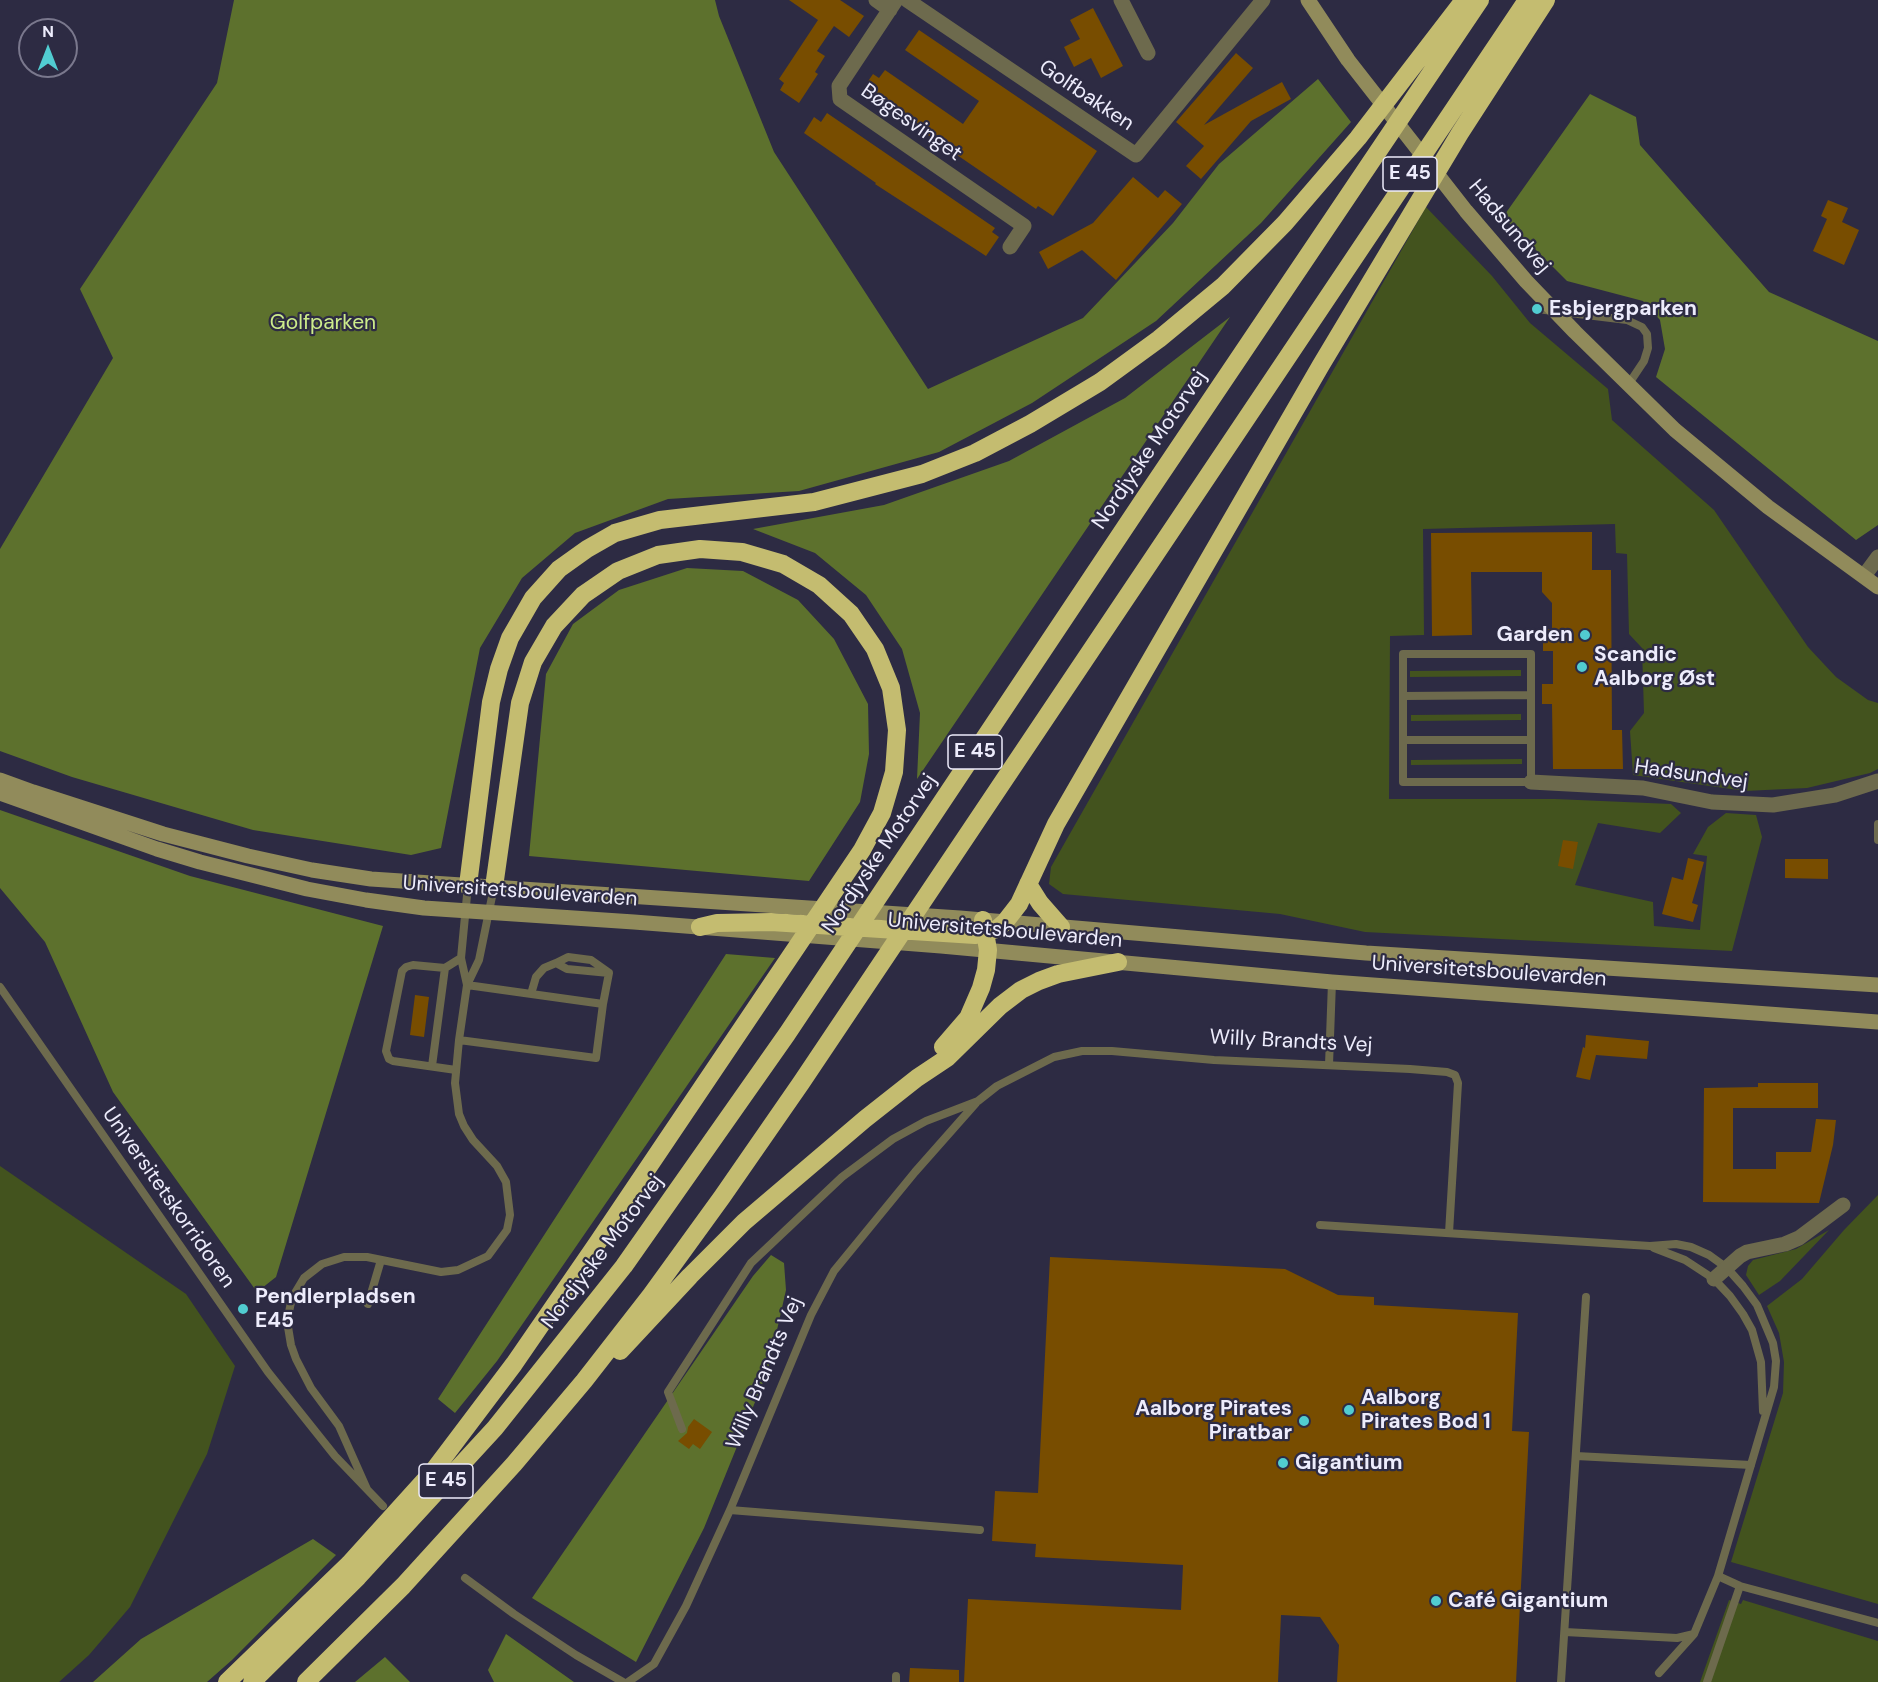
<!DOCTYPE html>
<meta charset="utf-8">
<style>
body{margin:0}
#map{position:relative;width:1878px;height:1682px;overflow:hidden;background:#2d2b43;font-family:"DM Sans",sans-serif}
canvas{display:block}
.north{position:absolute;left:18px;top:18px;width:60px;height:60px;box-sizing:border-box;background:#2d2b43;border:2px solid #7a788d;border-radius:50%;rotate:0deg;font-size:16px;font-weight:700;line-height:24px;text-align:center;color:#edecfc}
.north::after{content:'';display:block;margin:auto;width:21px;height:27px;background:#51ccd1;clip-path:polygon(50% 0,100% 100%,50% 72%,0 100%)}
</style>
<div id="map">
<canvas width="1878" height="1682"></canvas>
<div class="north">N</div>
</div>
<script>
const c = document.querySelector('canvas').getContext('2d');
c.lineJoin = 'round';
function fillPath(path, color) { c.fillStyle = color; c.fill(path, 'evenodd'); }
const poly = rows => new Path2D(rows.map(r => 'M' + r).join(''));
function stroke(path, color, width, dash) { c.strokeStyle = color; c.lineWidth = width; c.lineCap = dash ? 'butt' : 'round'; c.setLineDash(dash || []); c.stroke(path); }
function drawText(font, color, halo, rows, align = 'center') {
  c.font = font + ' "DM Sans",sans-serif'; c.lineWidth = 4.5; c.setLineDash([]); c.textBaseline = 'middle'; c.strokeStyle = halo; c.fillStyle = color; for (const [text, x, y, turn = 0] of rows) {
    c.save(); c.translate(x, y); c.rotate((+turn || 0) * Math.PI / 180); c.textAlign = isNaN(turn) ? turn : align; if (halo) c.strokeText(text, 0, 0); c.fillText(text, 0, 0); c.restore();
  }
}
fillPath(poly([
 [1426,207,1492,276,1530,323,1608,389,1612,420,1714,510,1808,647,1836,677,1868,700,1878,703,1878,769,1870,773,1807,788,1745,791,1633,775,1630,731,1644,713,1642,648,1629,634,1627,554,1616,553,1615,524,1423,529,1424,635,1390,636,1389,799,1555,799,1671,804,1681,813,1660,833,1598,823,1575,885,1653,902,1654,926,1700,930,1707,856,1693,854,1708,827,1726,813,1756,815,1762,837,1732,951,1365,932,1280,914,1063,894,1049,884,1051,867],
 [1521,670,1521,676,1410,677,1410,671],
 [1521,714,1521,720,1411,721,1411,715],
 [1522,759,1522,764,1411,765,1411,760],
 [0,1166,186,1294,235,1366,207,1454,130,1607,89,1655,59,1682,0,1682],
 [1878,1195,1878,1604,1731,1562,1783,1393,1784,1362,1779,1333,1767,1306,1802,1279,1844,1230],
 [1829,1230,1780,1281,1759,1295,1746,1275,1748,1266,1753,1260,1796,1249],
 [1729,1600,1741,1604,1743,1600,1878,1641,1878,1682,1700,1682]
]), '#43531e');
fillPath(poly([
 [234,0,715,0,719,16,774,152,928,389,1083,318,1173,223,1219,164,1318,79,1351,122,1261,223,1156,321,1032,403,939,452,799,491,668,499,575,533,522,578,480,648,441,848,411,855,253,830,72,777,0,751,0,549,113,358,80,289,217,83],
 [1590,94,1636,117,1640,145,1769,292,1878,341,1878,525,1856,540,1656,377,1665,349,1660,320,1643,301,1567,281,1503,217],
 [1230,317,917,779,920,713,902,649,866,595,815,553,753,529,884,505,1009,461,1125,398],
 [687,568,743,571,798,600,834,639,868,704,869,754,860,802,809,881,529,856,546,674,573,624,619,590],
 [0,810,190,876,383,926,276,1277,257,1292,113,1092,45,942,0,888],
 [726,954,775,958,497,1361,455,1413,438,1399],
 [771,1255,784,1263,786,1290,768,1370,704,1528,636,1662,532,1598,753,1276],
 [313,1539,336,1555,232,1660,207,1682,93,1682,141,1639],
 [506,1634,574,1682,494,1682,488,1670],
 [385,1657,410,1682,355,1682]
]), '#5d712d');
fillPath(poly([
 [789,0,840,0,864,16,849,37,834,26,817,51,825,56,815,72,818,74,799,103,780,90,784,83,779,79,818,20],
 [1093,8,1123,66,1101,78,1091,58,1074,67,1064,47,1080,39,1070,20],
 [919,30,1097,151,1053,216,1038,206,1036,209,862,90,873,74,879,78,885,70,963,124,979,101,905,50],
 [1236,53,1253,68,1204,125,1282,82,1291,99,1251,121,1201,179,1186,166,1204,146,1176,122],
 [827,113,995,228,992,232,999,237,986,256,875,184,876,183,804,133,814,117,821,122],
 [1133,177,1158,198,1165,190,1182,204,1116,280,1082,250,1048,269,1039,252,1093,223],
 [1828,200,1848,208,1842,222,1859,230,1844,265,1813,251,1827,219,1821,216],
 [1592,532,1592,570,1611,570,1612,730,1622,730,1623,769,1553,769,1552,704,1542,704,1542,684,1553,684,1553,651,1543,651,1543,629,1552,629,1552,603,1542,592,1542,572,1471,572,1472,635,1432,636,1431,533],
 [1563,840,1578,842,1573,869,1558,866],
 [1688,858,1704,862,1692,903,1698,905,1693,922,1662,914,1672,877,1683,880],
 [1785,859,1828,859,1828,879,1785,878],
 [415,995,429,997,424,1037,410,1035],
 [1586,1035,1649,1041,1647,1059,1596,1055,1590,1080,1576,1077,1583,1047,1585,1048],
 [1758,1083,1818,1083,1818,1108,1733,1108,1733,1169,1776,1169,1776,1152,1811,1152,1816,1119,1836,1120,1833,1145,1819,1203,1703,1202,1704,1088,1758,1087],
 [1050,1257,1285,1269,1338,1295,1374,1297,1374,1305,1518,1313,1512,1431,1529,1432,1516,1682,1337,1682,1339,1645,1320,1617,1281,1615,1278,1682,964,1682,968,1599,1181,1610,1183,1565,1035,1557,1036,1544,992,1541,995,1491,1038,1493],
 [694,1419,712,1432,700,1449,693,1444,689,1449,678,1441,687,1433,688,1427],
 [910,1668,959,1670,959,1682,909,1682]
]), '#784d00');
stroke(poly([
 [1537,309,1627,320,1642,327,1647,334,1648,348,1644,361,1628,385],
 [1403,654,1531,654,1531,782,1403,782,1403,654],
 [1403,696,1531,695],
 [1403,740,1531,740],
 [1878,824,1878,840],
 [556,963,568,957,591,960,608,972],
 [467,985,461,958,468,885],
 [0,987,268,1372,335,1456,383,1506],
 [531,994,536,977,544,968,556,963,567,969,609,973,603,1004],
 [459,1040,596,1058,603,1004,467,985],
 [1329,1065,1332,982],
 [432,1066,445,968],
 [456,1070,393,1061,389,1059,386,1051,402,971,406,967,413,965,445,968,461,958],
 [1320,1225,1650,1246,1676,1244,1691,1247,1709,1255,1727,1268,1743,1286,1757,1305,1773,1343,1776,1361,1774,1387,1718,1576,1694,1634,1677,1638,1565,1632],
 [1654,1248,1685,1260,1714,1279,1730,1296,1743,1314,1752,1330,1761,1362,1763,1411],
 [368,1304,381,1260],
 [682,1429,668,1392,751,1263,842,1177,893,1139,926,1121,978,1101,997,1086,1054,1057,1082,1051,1112,1051,1214,1060,1410,1069,1447,1072,1455,1075,1458,1083,1449,1233],
 [1576,1456,1751,1465],
 [367,1489,339,1426,311,1388,296,1359,291,1345,287,1321,292,1298,304,1278,322,1264,344,1257,367,1257,441,1272,458,1270,488,1256,507,1230,510,1215,506,1182,497,1166,473,1140,464,1126,459,1114,455,1083,459,1040,467,985,479,960,494,887],
 [730,1510,980,1530],
 [1718,1576,1740,1586,1878,1623],
 [465,1578,514,1614,576,1655,623,1682],
 [1659,1673,1694,1634],
 [628,1682,654,1664,686,1606,730,1510,811,1315,834,1271,915,1172,976,1103],
 [896,1682,896,1676],
 [1561,1682,1586,1297],
 [1707,1682,1740,1586]
]), '#6d6a4d', 8);
stroke(poly([
 [876,0,890,10],
 [896,0,839,86,840,99,1024,226,1010,247],
 [907,0,1136,155,1263,0],
 [1121,0,1148,53],
 [1864,576,1878,557],
 [1531,782,1643,788,1712,802,1773,805,1835,795,1878,781],
 [1714,1279,1740,1256,1747,1252,1785,1244,1799,1238,1843,1205]
]), '#6d6a4d', 15);
stroke(poly([
 [1308,0,1348,60,1466,211,1526,281,1575,332,1675,430,1768,507,1878,587],
 [0,780,33,792,163,834,248,856,312,870,371,879,960,918,1366,953,1878,985],
 [0,793,157,849,200,862,307,889,366,900,424,908,634,922,941,946,1332,982,1878,1022]
]), '#918b5b', 15);
stroke(poly([
 [1028,884,1040,903,1061,927],
 [468,885,491,702,499,669,510,638,533,598,559,569,587,549,615,533,660,520,814,502,922,474,975,453,1030,424,1100,382,1159,339,1223,286,1285,223,1358,138,1464,0],
 [700,927,717,923,771,922,975,935,997,929,1005,922,1019,904,1056,824,1321,365,1460,133,1546,0],
 [943,1047,968,1018,981,988,986,970,988,950,983,920],
 [620,1351,690,1276,744,1222,865,1119,917,1078,947,1058,1000,1006,1021,990,1039,981,1058,974,1118,962],
 [227,1682,349,1564,434,1470,514,1364,598,1242,862,850,882,813,894,772,897,730,891,688,875,649,851,614,819,585,783,564,742,552,700,549,658,555,618,571,583,595,554,626,533,662,520,703,494,887],
 [252,1682,358,1577,495,1428,624,1266,787,1034,1144,499,1480,0],
 [306,1682,403,1586,514,1464,584,1381,651,1295,722,1197,801,1083,1527,0]
]), '#c4bc70', 18);
for (const [x, y, r, color] of [
 [1537,309,6,"#51ccd1"],
 [1585,635,6,"#51ccd1"],
 [1582,667,6,"#51ccd1"],
 [243,1309,6,"#51ccd1"],
 [1349,1410,6,"#51ccd1"],
 [1304,1421,6,"#51ccd1"],
 [1283,1463,6,"#51ccd1"],
 [1436,1601,6,"#51ccd1"]
]) { const dot = new Path2D(); dot.arc(x, y, r, 0, 2 * Math.PI); c.fillStyle = color; c.fill(dot); stroke(dot, '#2d2b43', 2); }
for (const [x, y, w] of [
 [1410,174,54],
 [975,752,54],
 [446,1481,54]
]) { const box = new Path2D(); box.roundRect(x - w / 2, y - 17, w, 34, 4.5); c.fillStyle = '#2d2b43'; c.fill(box); stroke(box, '#edecfc', 1.5); }
drawText('bold 20px', '#edecfc', null, [
 ["E 45",1410,174],
 ["E 45",975,752],
 ["E 45",446,1481]
]);
drawText('21px', '#edecfc', '#2d2b43', [
 ["Golfbakken",1086,96,34],
 ["Bøgesvinget",911,123,35],
 ["Hadsundvej",1509,227,50],
 ["Nordjyske Motorvej",1150,450,-56],
 ["Hadsundvej",1691,775,8],
 ["Nordjyske Motorvej",880,854,-56],
 ["Universitetsboulevarden",520,892,4],
 ["Universitetsboulevarden",1005,931,5],
 ["Universitetsboulevarden",1489,972,4],
 ["Willy Brandts Vej",1291,1042,3],
 ["Universitetskorridoren",168,1198,55],
 ["Nordjyske Motorvej",603,1252,-53],
 ["Willy Brandts Vej",765,1373,-67]
]);
drawText('bold 21px', '#edecfc', '#2d2b43', [
 ["Esbjergparken",1549,309],
 ["Garden",1573,635,"right"],
 ["Scandic",1594,655],
 ["Aalborg Øst",1594,679],
 ["Pendlerpladsen",255,1297],
 ["E45",255,1321],
 ["Aalborg",1361,1398],
 ["Pirates Bod 1",1361,1422],
 ["Aalborg Pirates",1292,1409,"right"],
 ["Piratbar",1292,1433,"right"],
 ["Gigantium",1295,1463],
 ["Café Gigantium",1448,1601]
], 'left');
drawText('21px', '#cdec8b', '#2d2b43', [
 ["Golfparken",323,323]
]);
</script>
